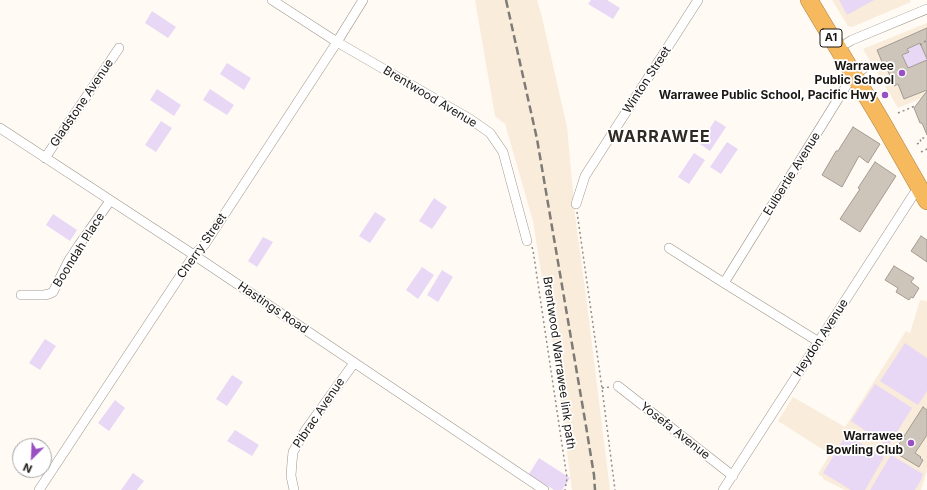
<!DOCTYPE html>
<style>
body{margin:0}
#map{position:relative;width:927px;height:490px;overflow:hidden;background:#fffaf4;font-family:Inter,sans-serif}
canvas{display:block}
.north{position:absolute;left:12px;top:438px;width:40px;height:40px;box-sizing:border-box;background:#fff;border:1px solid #a4a3a1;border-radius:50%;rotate:204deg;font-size:11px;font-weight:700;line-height:16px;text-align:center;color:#1b1814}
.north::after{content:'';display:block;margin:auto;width:14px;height:18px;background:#9950c3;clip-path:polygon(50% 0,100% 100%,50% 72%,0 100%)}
</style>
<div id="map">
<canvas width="927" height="490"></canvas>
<div class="north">N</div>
</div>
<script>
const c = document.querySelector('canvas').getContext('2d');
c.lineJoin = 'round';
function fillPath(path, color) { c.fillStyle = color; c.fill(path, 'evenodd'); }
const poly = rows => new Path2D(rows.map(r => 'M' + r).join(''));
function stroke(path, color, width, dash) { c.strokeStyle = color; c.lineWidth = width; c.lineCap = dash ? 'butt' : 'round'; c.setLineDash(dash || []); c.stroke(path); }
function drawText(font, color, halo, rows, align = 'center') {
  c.font = font + ' Inter,sans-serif'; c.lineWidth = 3.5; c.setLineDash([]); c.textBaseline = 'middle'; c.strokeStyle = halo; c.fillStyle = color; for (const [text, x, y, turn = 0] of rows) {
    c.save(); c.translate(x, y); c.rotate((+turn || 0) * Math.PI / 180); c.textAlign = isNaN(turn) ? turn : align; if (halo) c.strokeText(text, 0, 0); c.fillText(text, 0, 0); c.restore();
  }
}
fillPath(poly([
 [475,0,537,0,542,17,567,127,575,215,586,296,610,490,572,490,556,368,533,221,505,124,495,116],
 [832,0,910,0,911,2,852,27,848,26],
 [927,23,927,96,898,108,863,49],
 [920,300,927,301,927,470,921,490,845,490,823,479,823,477,818,474,830,454,778,421,793,397,845,427,906,331,910,333]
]), '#f9ecdb');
fillPath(poly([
 [591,0,607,0,620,8,613,19,588,4],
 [839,0,874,0,847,15],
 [152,11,176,27,168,38,145,23],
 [919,44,921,45,927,59,927,76,904,70,902,55,909,52,908,49],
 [227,63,251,78,244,90,220,74],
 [157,89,181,105,174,116,150,100],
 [210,89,234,105,227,115,203,100],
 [715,120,726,127,710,151,700,144],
 [161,121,172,128,156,152,145,145],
 [727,142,738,149,721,174,710,167],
 [694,153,705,160,689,184,678,177],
 [434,198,447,207,432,229,419,221],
 [375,212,386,219,370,243,359,236],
 [53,214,77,230,70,241,46,225],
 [263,237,273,242,257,267,248,261],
 [422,267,434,275,418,299,406,290],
 [442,270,453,277,438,302,427,295],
 [45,339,56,346,40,370,29,363],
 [905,343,927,358,927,391,918,405,880,381],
 [232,375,243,382,227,406,216,399],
 [875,384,912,408,888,446,851,421],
 [115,400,125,408,109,431,98,423],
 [235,430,259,445,252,456,227,441],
 [846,435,884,457,865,490,851,490,823,473],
 [891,455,923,474,921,480,915,490,870,490],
 [539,458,570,478,562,490,554,490,529,474],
 [133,473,144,481,137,490,121,490]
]), '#e9d7f6');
const building = poly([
 [927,28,927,59,920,43,907,49,909,52,902,55,908,68,927,60,927,90,904,99,898,84,894,86,884,61,882,62,877,50,927,28],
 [927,91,927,135,922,123,920,123,914,108,927,91],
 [853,127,880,144,868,163,859,156,842,187,822,175,836,151,838,151,853,127],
 [875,162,896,176,860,232,840,219,860,189,858,188,875,162],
 [921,236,927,240,927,262,911,251,921,236],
 [894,266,914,278,911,282,919,288,913,298,911,297,909,300,896,292,898,288,885,280,894,266],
 [923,407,927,410,927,435,915,453,921,457,920,458,923,460,919,467,894,452,923,407]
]);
fillPath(building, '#cdc5ba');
stroke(building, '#a39b92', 1);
const street = poly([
 [272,0,337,42,470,119,490,133,503,152,527,241],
 [847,43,852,40,927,9],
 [0,128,194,255,544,490],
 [45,158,119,48],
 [576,204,585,176,698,0],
 [669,248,724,283],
 [21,295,44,295,49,294,53,292,69,260,79,245,110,201],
 [819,342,724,283,848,83,853,75,863,69],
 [618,386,733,476],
 [39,490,194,255,205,244,337,42,363,0],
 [294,490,291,476,292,462,293,452,305,431,354,363],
 [723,490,919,186]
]);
const highway = poly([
 [809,0,882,122,927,201]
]);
stroke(street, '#9c948a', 10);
stroke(highway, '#aa8144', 18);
stroke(poly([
 [920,45,927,40],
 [898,113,915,106],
 [917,144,921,142,920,139,927,137],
 [921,152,927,149],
 [577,212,602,388,615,490],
 [532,247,533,250,567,478,565,490],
 [602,388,610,387]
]), '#918d88', 1.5, [2, 3]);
stroke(street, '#fff', 9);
stroke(highway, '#f7b95e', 17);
stroke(poly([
 [506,0,537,139,586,426,594,475,595,490]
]), '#7e7b76', 2.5, [8, 4]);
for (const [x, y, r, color] of [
 [902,73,4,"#9950c3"],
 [885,95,4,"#9950c3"],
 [911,443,4,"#9950c3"]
]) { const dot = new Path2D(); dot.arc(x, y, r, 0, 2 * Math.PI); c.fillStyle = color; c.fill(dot); stroke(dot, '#fff', 1.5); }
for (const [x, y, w] of [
 [831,38,22]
]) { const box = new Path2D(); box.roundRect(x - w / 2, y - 9, w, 18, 3); c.fillStyle = '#fff'; c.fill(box); stroke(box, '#1b1814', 1); }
drawText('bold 11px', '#1b1814', null, [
 ["A1",831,38]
]);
drawText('bold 12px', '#1b1814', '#fff', [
 ["Warrawee",894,66],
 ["Public School",894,80],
 ["Warrawee Public School, Pacific Hwy",877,95],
 ["Warrawee",903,436],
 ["Bowling Club",903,450]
], 'right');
drawText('12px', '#1b1814', '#fff', [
 ["Winton Street",647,80,-57],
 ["Brentwood Avenue",430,97,31],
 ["Gladstone Avenue",82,103,-56],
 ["Eulbertie Avenue",792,174,-58],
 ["Cherry Street",202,246,-55],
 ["Boondah Place",79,250,-58],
 ["Hastings Road",273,308,34],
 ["Heydon Avenue",821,338,-57],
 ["Brentwood Warrawee link path",559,363,82],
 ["Pibrac Avenue",319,413,-56],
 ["Yosefa Avenue",675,431,38]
]);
c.letterSpacing = '1px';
drawText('bold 16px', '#302a22', '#fff', [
 ["WARRAWEE",659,137]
]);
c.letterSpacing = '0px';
</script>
